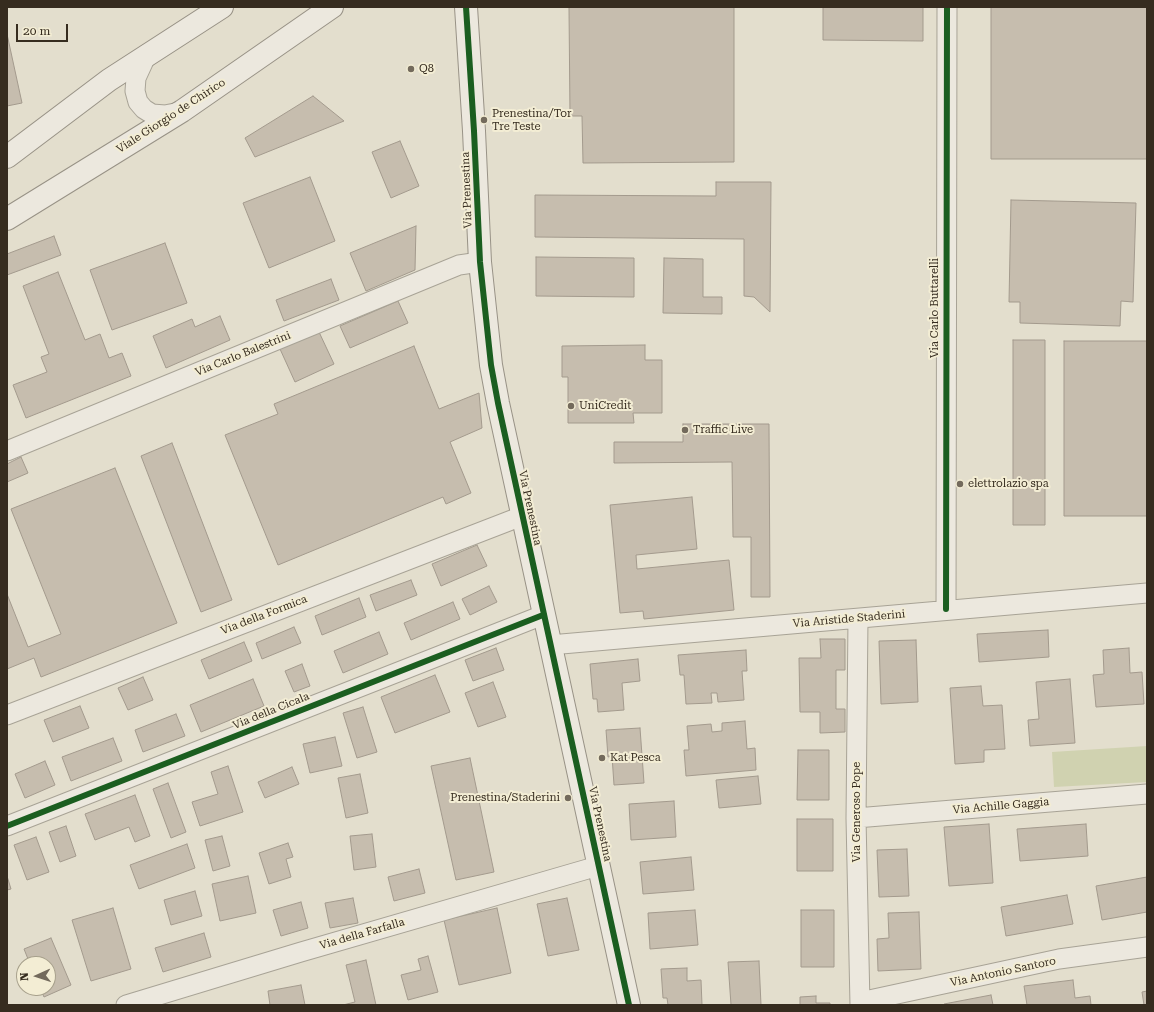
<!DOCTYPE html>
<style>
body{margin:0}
#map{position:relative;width:1154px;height:1012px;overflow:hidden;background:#e3decd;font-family:"Roboto Serif",serif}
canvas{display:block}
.frame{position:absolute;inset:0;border:8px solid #362c1f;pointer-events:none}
.north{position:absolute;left:16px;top:956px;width:40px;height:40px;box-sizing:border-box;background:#f3edd4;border:1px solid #a7a08c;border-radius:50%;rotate:267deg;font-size:11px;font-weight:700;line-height:16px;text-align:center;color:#362c1f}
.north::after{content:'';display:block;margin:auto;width:14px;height:18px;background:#736a5c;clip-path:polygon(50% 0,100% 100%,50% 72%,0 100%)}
.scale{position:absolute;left:16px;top:24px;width:52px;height:18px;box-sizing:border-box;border:2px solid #362c1f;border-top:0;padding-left:5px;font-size:12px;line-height:14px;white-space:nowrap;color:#362c1f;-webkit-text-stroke:3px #f3edd4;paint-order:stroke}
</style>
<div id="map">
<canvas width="1154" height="1012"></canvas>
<div class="frame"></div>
<div class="north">N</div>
<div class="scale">20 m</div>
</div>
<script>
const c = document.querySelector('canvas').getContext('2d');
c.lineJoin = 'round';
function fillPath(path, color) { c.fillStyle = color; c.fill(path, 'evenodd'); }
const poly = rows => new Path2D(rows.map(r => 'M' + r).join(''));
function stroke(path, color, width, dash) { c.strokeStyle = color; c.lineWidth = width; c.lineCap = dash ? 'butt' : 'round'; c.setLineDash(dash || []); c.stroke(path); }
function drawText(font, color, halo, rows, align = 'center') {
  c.font = font + ' "Roboto Serif",serif'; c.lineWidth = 4; c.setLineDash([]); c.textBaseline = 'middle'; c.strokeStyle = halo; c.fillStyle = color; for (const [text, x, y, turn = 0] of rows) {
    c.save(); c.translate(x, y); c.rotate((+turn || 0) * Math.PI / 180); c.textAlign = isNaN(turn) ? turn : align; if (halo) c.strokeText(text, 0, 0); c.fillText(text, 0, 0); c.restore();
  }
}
fillPath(poly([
 [1147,746,1147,782,1054,787,1052,752]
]), '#d0d2b0');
const building = poly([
 [569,7,734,7,734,162,583,163,582,116,570,116,569,7],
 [823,7,923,7,923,41,823,40,823,7],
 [991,7,1147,7,1147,159,991,159,991,7],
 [7,34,22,103,7,106,7,34],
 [313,96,344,121,255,157,245,138,313,96],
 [400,141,419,186,391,198,372,152,400,141],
 [310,177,335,241,269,268,243,203,310,177],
 [716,182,771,182,770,312,754,297,744,296,744,239,535,237,535,195,716,196,716,182],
 [1011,200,1136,203,1133,302,1121,301,1120,326,1020,323,1020,302,1009,302,1011,200],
 [416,226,415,270,366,291,350,253,416,226],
 [54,236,61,255,7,275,7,254,54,236],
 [165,243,187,303,112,330,90,270,165,243],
 [536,257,634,258,634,297,536,296,536,257],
 [664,258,703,259,703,297,722,297,722,314,663,313,664,258],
 [58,272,85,340,100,334,109,358,122,353,131,376,26,418,13,385,47,372,41,357,49,354,23,286,58,272],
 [331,279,339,300,284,321,276,300,331,279],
 [398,301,408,323,350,348,340,326,398,301],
 [220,316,230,340,166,368,153,336,192,319,195,327,220,316],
 [319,332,334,364,295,382,280,349,319,332],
 [1013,340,1045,340,1045,525,1013,525,1013,340],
 [1064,341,1147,341,1147,516,1064,516,1064,341],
 [645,345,645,360,662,360,662,413,633,413,634,423,568,423,568,377,562,377,562,346,645,345],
 [414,346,439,409,479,393,482,428,450,442,471,493,446,504,443,497,278,565,225,435,278,414,274,404,414,346],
 [683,424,769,424,770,597,751,597,751,537,733,537,732,462,614,463,614,442,683,442,683,424],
 [172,443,232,600,201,612,141,456,172,443],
 [21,457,28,473,7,482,7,464,21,457],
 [115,468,177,623,41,677,34,658,7,669,7,594,28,647,61,634,11,509,115,468],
 [692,497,697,549,636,555,637,569,729,560,734,610,644,619,643,611,620,613,610,505,692,497],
 [477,545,487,566,441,586,432,564,477,545],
 [411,580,417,595,376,611,370,595,411,580],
 [489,586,497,602,470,615,462,599,489,586],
 [359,598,366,617,322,635,315,616,359,598],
 [453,602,460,619,411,640,404,623,453,602],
 [294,627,301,643,262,659,256,643,294,627],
 [1048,630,1049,657,979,662,977,634,1048,630],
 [379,632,388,654,343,673,334,651,379,632],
 [820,639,845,639,845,670,836,670,836,709,845,709,845,732,820,733,820,712,800,712,799,658,821,658,820,639],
 [916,640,918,702,881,704,879,641,916,640],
 [244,642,252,661,209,679,201,660,244,642],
 [496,648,504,670,473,681,465,660,496,648],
 [1129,648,1130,673,1142,672,1144,704,1096,707,1093,675,1104,674,1103,650,1129,648],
 [746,650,747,671,742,671,744,700,718,702,717,693,711,693,712,703,686,704,684,675,680,675,678,655,746,650],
 [638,659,640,681,622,683,624,710,598,712,597,699,593,699,590,664,638,659],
 [302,664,310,686,294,692,285,671,302,664],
 [435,675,450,712,395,733,381,697,435,675],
 [143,677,153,700,128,710,118,688,143,677],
 [253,679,264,706,201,732,190,705,253,679],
 [1070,679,1075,743,1030,746,1028,720,1039,719,1036,682,1070,679],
 [493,682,506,717,478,727,465,693,493,682],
 [981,686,983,706,1002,705,1005,749,984,750,984,762,955,764,950,688,981,686],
 [80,706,89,728,53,742,44,720,80,706],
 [363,707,377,752,357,758,343,713,363,707],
 [176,714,185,736,143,752,135,730,176,714],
 [745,721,747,749,755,748,756,770,686,776,684,750,689,750,687,726,711,724,712,732,722,731,722,723,745,721],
 [640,728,644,783,614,785,612,756,608,757,606,730,640,728],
 [335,737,342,766,310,773,303,744,335,737],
 [113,738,122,761,71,781,62,757,113,738],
 [798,750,829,750,829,800,797,800,798,750],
 [470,758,494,872,456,880,431,766,470,758],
 [45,761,55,785,25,798,15,774,45,761],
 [228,766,243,812,200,826,192,802,218,794,211,772,228,766],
 [292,767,299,784,265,798,258,782,292,767],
 [360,774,368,813,346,818,338,778,360,774],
 [758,776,761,804,719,808,716,780,758,776],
 [168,783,186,832,171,838,153,789,168,783],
 [135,795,150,836,135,842,129,827,95,840,85,814,135,795],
 [674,801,676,837,631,840,629,804,674,801],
 [797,819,833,819,833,871,797,871,797,819],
 [989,824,993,883,949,886,944,827,989,824],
 [1086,824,1088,856,1020,861,1017,829,1086,824],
 [66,826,76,856,60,862,49,832,66,826],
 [372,834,376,867,354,870,350,836,372,834],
 [222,836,230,866,213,871,205,840,222,836],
 [36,837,49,872,27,880,14,845,36,837],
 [288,843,293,857,286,859,291,877,269,884,259,853,288,843],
 [187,844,195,868,139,889,130,865,187,844],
 [907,849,909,896,879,897,877,850,907,849],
 [691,857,694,890,643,894,640,862,691,857],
 [419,869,425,893,394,901,388,877,419,869],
 [7,876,11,889,7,890,7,876],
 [248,876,256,913,220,921,212,884,248,876],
 [1147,877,1147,912,1102,920,1096,886,1147,877],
 [195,891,202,916,171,925,164,900,195,891],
 [1067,895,1073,924,1006,936,1001,907,1067,895],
 [353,898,358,923,330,928,325,903,353,898],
 [567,898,579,950,548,956,537,904,567,898],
 [301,902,308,928,281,936,273,910,301,902],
 [113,908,131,969,91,981,72,920,113,908],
 [497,908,511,973,459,985,444,920,497,908],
 [695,910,698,945,650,949,648,913,695,910],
 [801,910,834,910,834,967,801,967,801,910],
 [919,912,921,969,878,971,877,939,889,938,888,913,919,912],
 [204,933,211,957,163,972,155,948,204,933],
 [51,938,71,985,44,997,40,988,48,988,48,964,30,964,24,949,51,938],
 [428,956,438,992,408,1000,401,975,421,970,418,959,428,956],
 [366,960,376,1005,343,1005,355,1002,346,965,366,960],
 [759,961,761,1005,731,1005,728,962,759,961],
 [687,968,687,981,701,980,702,1005,668,1005,667,998,663,998,661,969,687,968],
 [1073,980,1075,998,1090,996,1091,1005,1027,1005,1024,986,1073,980],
 [301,985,305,1005,270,1005,268,991,301,985],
 [1147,991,1147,1005,1144,1005,1142,992,1147,991],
 [991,995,993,1005,944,1005,944,1004,991,995],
 [816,996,816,1003,830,1003,830,1005,800,1005,800,997,816,996]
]);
fillPath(building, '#c6bdae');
stroke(building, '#a39a8d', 1);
const street = poly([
 [147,54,136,78,135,91,138,102,144,109,152,114,165,115,180,112],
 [7,451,459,265,480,262],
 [946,609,947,7],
 [858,619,856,818,860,1005],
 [550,645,1147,593],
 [7,715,522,516],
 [856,818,1147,794],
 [7,826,543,615],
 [860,1002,1059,959,1147,947],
 [126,1005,301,952,598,866]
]);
const secondary = poly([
 [466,7,474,131,480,262,491,365,498,403,629,1005],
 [7,157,109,80,222,7],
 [7,219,182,111,332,7]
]);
stroke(street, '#a8a396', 21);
stroke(secondary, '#989286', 24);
stroke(street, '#ece8de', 19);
stroke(secondary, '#ece8de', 22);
stroke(poly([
 [466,7,474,131,480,262,491,365,498,403,629,1005],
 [946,609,947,7],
 [7,826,543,615]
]), '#1b5e20', 6);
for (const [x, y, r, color] of [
 [411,69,4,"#736a5c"],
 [484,120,4,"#736a5c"],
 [571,406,4,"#736a5c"],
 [685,430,4,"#736a5c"],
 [960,484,4,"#736a5c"],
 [602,758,4,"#736a5c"],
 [568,798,4,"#736a5c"]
]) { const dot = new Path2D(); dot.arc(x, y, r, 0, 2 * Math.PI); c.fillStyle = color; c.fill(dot); stroke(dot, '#f3edd4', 1.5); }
drawText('11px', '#362c1f', '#f3edd4', [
 ["Q8",419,69],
 ["Prenestina/Tor",492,114],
 ["Tre Teste",492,127],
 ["UniCredit",579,406],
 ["Traffic Live",693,430],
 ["elettrolazio spa",968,484],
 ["Kat Pesca",610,758],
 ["Prenestina/Staderini",560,798,"right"]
], 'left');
drawText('11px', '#362c1f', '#f3edd4', [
 ["Viale Giorgio de Chirico",171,116,-33],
 ["Via Prenestina",467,190,-92],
 ["Via Carlo Buttarelli",935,308,-90],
 ["Via Carlo Balestrini",243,354,-22],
 ["Via Prenestina",530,508,78],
 ["Via della Formica",264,615,-21],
 ["Via Aristide Staderini",849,619,-5],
 ["Via della Cicala",271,711,-22],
 ["Via Achille Gaggia",1001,806,-5],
 ["Via Generoso Pope",857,812,-90],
 ["Via Prenestina",600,824,78],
 ["Via della Farfalla",362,934,-16],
 ["Via Antonio Santoro",1003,972,-12]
]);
</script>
